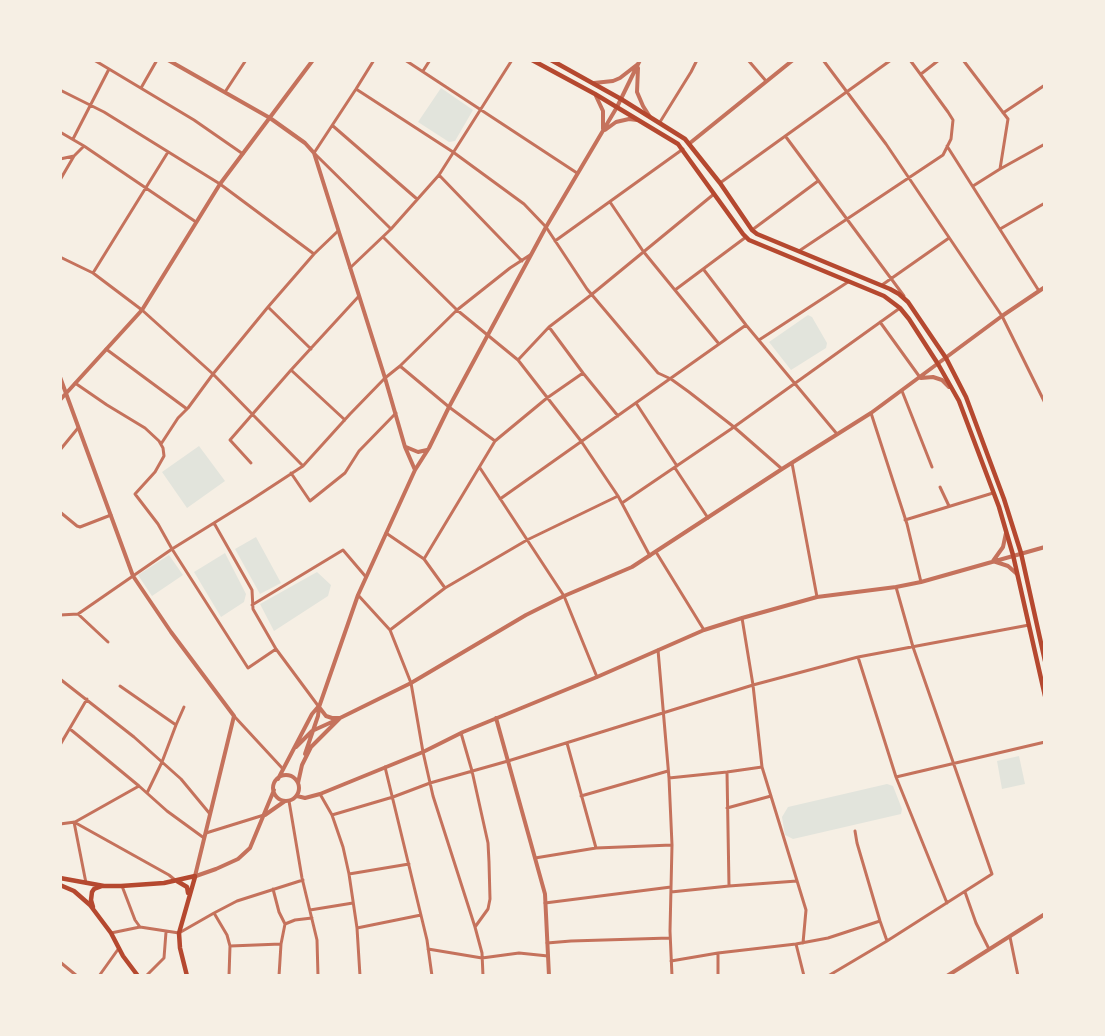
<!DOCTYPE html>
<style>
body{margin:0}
#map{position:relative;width:1105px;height:1036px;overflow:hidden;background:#f6efe4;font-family:"PT Serif",serif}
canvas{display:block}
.frame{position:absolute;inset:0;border:62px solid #f6efe4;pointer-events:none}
</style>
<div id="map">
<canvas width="1105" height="1036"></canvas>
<div class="frame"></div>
</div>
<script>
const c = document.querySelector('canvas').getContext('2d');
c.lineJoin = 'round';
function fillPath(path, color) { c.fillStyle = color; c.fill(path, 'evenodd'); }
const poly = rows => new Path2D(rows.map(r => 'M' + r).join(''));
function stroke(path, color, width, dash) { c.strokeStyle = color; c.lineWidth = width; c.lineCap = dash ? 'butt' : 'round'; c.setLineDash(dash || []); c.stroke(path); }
fillPath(poly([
 [441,88,473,110,455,141,449,142,418,122],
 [808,315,812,317,827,343,826,348,791,370,769,342],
 [199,446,225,481,187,508,162,472],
 [256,537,281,583,260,594,235,549],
 [225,553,246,594,244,602,221,617,194,572],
 [169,555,183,575,152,596,138,575],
 [317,572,331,585,328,596,274,631,260,604],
 [1019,756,1025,784,1002,789,997,761],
 [887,784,893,786,902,809,901,814,793,839,785,835,782,817,788,807]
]), '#e2e4dc');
stroke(poly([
 [94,60,194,120,243,154],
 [374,60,356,89,314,153,391,229],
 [405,60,577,173],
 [748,60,766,81],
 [823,60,886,144,1002,316,1045,403],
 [963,60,1008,119,1000,169],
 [423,71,430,60],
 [921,74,939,60],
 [141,88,157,60],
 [356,89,453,152,524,204,546,227,587,289,658,373,671,379,689,392,734,427,782,469],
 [60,90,104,112,220,184,314,254],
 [225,92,246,60],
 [1003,113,1045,85],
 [660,122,691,72,697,60],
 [333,126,417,199],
 [60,132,84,146,196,222],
 [786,137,904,296],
 [73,139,109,69],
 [947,146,1039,291],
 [60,159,74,156,84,146],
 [439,175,522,261],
 [60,180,74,156],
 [720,183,891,60],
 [973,186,1000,169,1045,144],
 [610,202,643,251,719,344],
 [1000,229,1045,203],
 [752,230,818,181],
 [383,237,457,310,518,360,581,441,618,496,650,556],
 [555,241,683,149],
 [799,251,943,155,951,139,953,120,948,112,910,60],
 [60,257,93,273,142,310,213,374,303,466],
 [350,268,391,229,439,175,512,60],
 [704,270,746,325,837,434],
 [93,273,168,152],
 [882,285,949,238],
 [675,290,746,237],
 [268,307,311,349],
 [880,322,919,376],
 [549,327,583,373,618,416],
 [759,340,848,282],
 [106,349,187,409],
 [518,360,549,327,591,295,714,194],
 [400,366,449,407,495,441],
 [291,370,345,420],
 [75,383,107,405,145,428,159,441,163,448,164,456,155,472,135,494,158,524,172,549,248,668,276,649],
 [902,391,932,467],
 [636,403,677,466],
 [871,413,907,524,921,582],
 [161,444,178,418,188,408,213,374,268,307,314,254,338,231],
 [60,450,78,428],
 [251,463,230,440,291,370,359,296],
 [792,463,817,597],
 [480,468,564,596,597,677],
 [675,468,708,518],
 [291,473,310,501,345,473,359,451,396,413],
 [940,487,949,506],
 [500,499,746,325],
 [622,503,734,427,900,308],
 [60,512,77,526,80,527,111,515],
 [905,520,993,493],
 [214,523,252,590,253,609,276,649,319,707],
 [386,533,424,559,445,588],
 [656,552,704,630],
 [424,559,495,441,547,398,583,373],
 [358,595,390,630,411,683,423,752,433,796,475,927,482,953,483,976],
 [252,605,343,550,366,577],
 [78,614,108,642],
 [60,615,78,614,172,549,251,500,303,466,350,414,385,378,400,366,457,310,510,268,530,255],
 [742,618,753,685,762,767,806,910,803,943],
 [390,630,445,588,527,540,618,496],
 [658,650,669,778,672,845,670,931,672,976],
 [858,657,896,777,947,903],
 [60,679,134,737,181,779,210,814],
 [120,686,176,725,162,762,147,793],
 [234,716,283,769],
 [176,725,184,707],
 [70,729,139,786],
 [461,733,472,771,488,843,489,862,490,899,488,909,475,927],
 [567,743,596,848],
 [60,745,87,699],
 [385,767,427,940,432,976],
 [727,772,729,886],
 [896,777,1045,742],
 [669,778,727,772,762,767],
 [320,794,332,815,343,847,349,874,357,928,360,976],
 [581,796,668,771],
 [289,801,302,878,317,940,318,976],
 [727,808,771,796],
 [332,815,393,797,430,783,508,761,753,685,858,657,1029,625],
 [60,824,75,822,139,786,167,811,204,838],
 [855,831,857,843,880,921,887,941],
 [206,833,264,815],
 [535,858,596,848,672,845],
 [349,874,409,864],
 [86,883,74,822,169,875,175,880],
 [122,886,135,920,140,927,179,933,214,913,237,901,303,880],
 [273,889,279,912,285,924,281,944,279,976],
 [671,892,729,886,797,881],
 [965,892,976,923,989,949],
 [545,903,671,887],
 [310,910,353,903],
 [214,913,227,935,230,946,229,976],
 [285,924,295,920,312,918],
 [357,928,421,915],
 [111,933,140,927],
 [1010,937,1018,976],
 [547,943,571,941,670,938],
 [796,944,804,976],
 [230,946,281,944],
 [428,949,482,958,519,953,548,956],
 [671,961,718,953,796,944,828,938,880,921],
 [60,962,77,976],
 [99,976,119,948],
 [146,976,164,958,166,932],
 [718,976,718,953],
 [828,976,887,941,992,874,913,647,896,587]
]), '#c5725c', 3);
stroke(poly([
 [168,60,270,118,305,143,314,153,385,378,405,447,415,470],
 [638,68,637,92,643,106,650,117],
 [594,83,613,81,620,78,638,64],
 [596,96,603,111,603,129],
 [605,130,616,122,629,119,637,120],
 [690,143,793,60],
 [60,377,133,576,171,632,234,716,195,876],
 [921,378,933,377,942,380,949,387],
 [60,400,142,310,220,184,313,60],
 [406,447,418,452,427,450],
 [1006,533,1003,547,993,561,1008,566,1017,574],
 [319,707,326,716,332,718,340,718],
 [496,718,545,894,549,976],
 [296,747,312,731,334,721],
 [305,754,318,716,319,707,358,595,415,470,429,448,449,407,546,227,617,107,640,60],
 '273 788a13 13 0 1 1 26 0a13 13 0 1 1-26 0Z',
 [278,779,312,714,318,707],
 [298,783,302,765,311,747,340,718,411,683,526,615,564,596,632,567,782,469,871,413,1002,316,1045,287],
 [297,796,305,798,320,794,423,752,463,732,597,677,704,630,742,618,817,597,896,587,921,582,1045,547],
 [265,815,285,801],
 [196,876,216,869,238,859,250,848,274,790],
 [947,976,1045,914]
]), '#c5725c', 4);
stroke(poly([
 [532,60,595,94,678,144,743,234,749,240,884,296,900,308,909,319,938,364,959,401,999,507,1013,555,1045,696],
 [551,60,621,99,685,139,720,183,752,230,757,234,890,289,899,294,908,302,946,358,966,397,1004,499,1021,553,1045,661],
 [60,878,104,886,121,886,164,883,195,876],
 [177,881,187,887,188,893],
 [60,885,74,891,90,905,111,933,123,956,138,976],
 [93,907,91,900,92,892,94,889,102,886],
 [187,976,180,948,179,933,195,877]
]), '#b5482f', 4.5);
</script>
